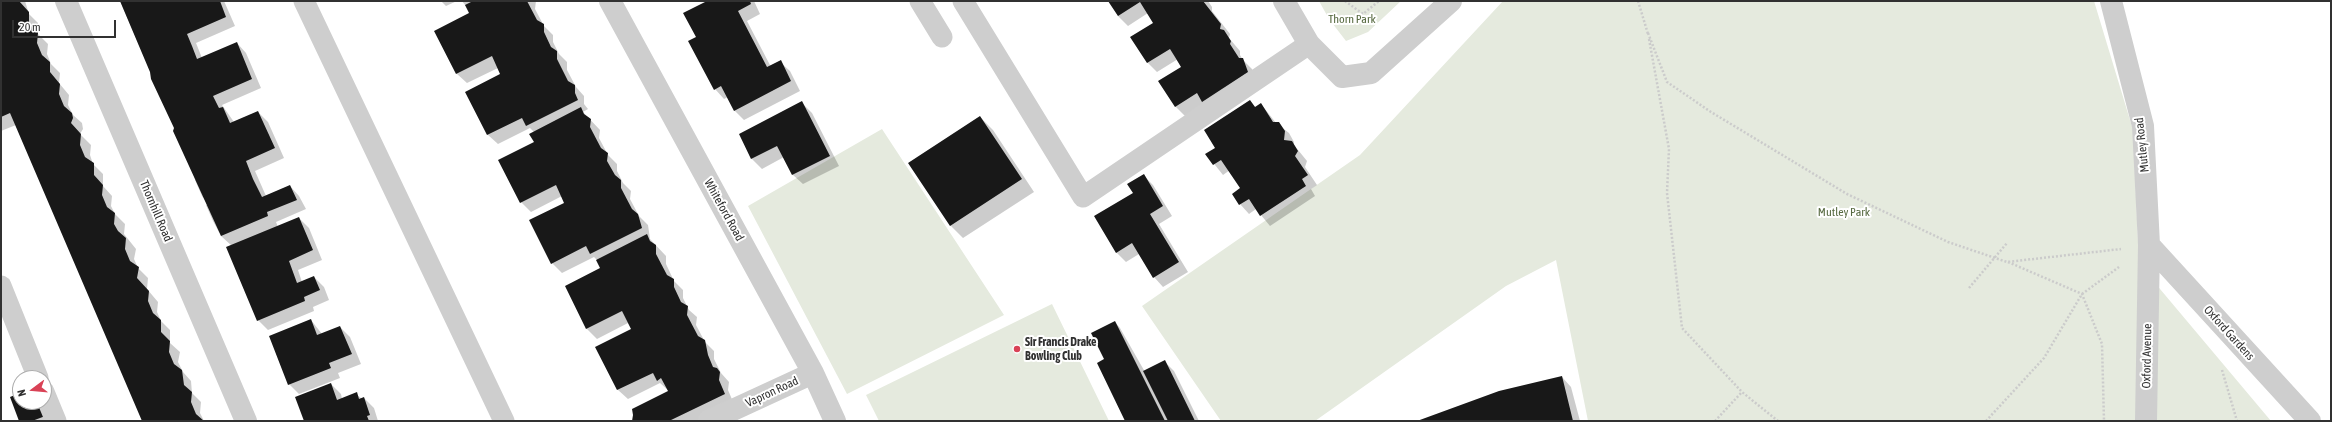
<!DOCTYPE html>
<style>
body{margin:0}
#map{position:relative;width:2332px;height:422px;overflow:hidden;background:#fff;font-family:"Asap Condensed",sans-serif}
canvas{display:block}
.frame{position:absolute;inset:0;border:2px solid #313131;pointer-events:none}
.north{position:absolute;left:12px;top:370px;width:40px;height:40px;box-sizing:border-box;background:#fff;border:1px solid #adadad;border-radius:50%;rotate:254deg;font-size:11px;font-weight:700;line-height:16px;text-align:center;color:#313131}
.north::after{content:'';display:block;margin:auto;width:14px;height:18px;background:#d94256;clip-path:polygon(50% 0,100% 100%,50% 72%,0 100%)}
.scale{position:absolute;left:12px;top:20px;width:104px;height:18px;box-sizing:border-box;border:2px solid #313131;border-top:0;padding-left:5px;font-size:12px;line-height:14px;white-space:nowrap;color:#313131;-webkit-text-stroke:3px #fff;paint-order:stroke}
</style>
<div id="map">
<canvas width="2332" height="422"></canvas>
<div class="frame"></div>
<div class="north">N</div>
<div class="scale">20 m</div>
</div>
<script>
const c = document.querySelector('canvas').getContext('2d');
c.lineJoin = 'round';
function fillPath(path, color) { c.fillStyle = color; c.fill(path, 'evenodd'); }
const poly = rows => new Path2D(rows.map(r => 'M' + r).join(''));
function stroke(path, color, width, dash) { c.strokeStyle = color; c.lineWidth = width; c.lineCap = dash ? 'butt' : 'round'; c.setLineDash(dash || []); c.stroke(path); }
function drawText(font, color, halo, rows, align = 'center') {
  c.font = font + ' "Asap Condensed",sans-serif'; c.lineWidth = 4; c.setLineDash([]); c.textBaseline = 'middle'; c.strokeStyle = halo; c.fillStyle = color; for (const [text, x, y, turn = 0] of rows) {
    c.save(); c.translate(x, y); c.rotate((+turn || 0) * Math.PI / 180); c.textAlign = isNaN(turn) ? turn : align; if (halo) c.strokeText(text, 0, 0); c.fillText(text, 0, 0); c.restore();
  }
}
fillPath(poly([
 [1319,1,1401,1,1368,32,1346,41,1329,19],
 [1503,1,2094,1,2133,130,2139,264,2271,421,1588,421,1556,260,1506,286,1315,421,1221,421,1142,306,1360,155],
 [882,129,1004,315,847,394,748,206],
 [1052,304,1109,421,879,421,866,395]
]), '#e5eade');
fillPath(poly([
 [1,1,25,1,29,14,38,23,38,34,48,44,47,54,51,64,60,73,59,83,69,95,68,105,73,115,82,123,83,129,80,134,91,145,90,155,93,164,103,174,103,186,112,196,111,206,115,214,125,224,124,234,136,249,134,259,138,268,148,278,147,289,158,302,157,312,161,321,170,330,170,343,180,352,178,362,183,372,191,381,192,393,201,402,200,413,204,421,143,421,16,125,1,131],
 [120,1,224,1,235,26,196,43,202,58,237,43,246,53,261,88,222,105,234,122,258,112,268,122,284,158,255,171,266,196,290,186,299,196,306,209,276,222,278,227,299,218,309,228,322,260,298,270,302,282,314,277,324,287,329,300,313,307,314,311,268,330,258,320,232,246,221,236,213,221,206,205,208,205,202,196,195,180,197,179],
 [441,1,457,1,446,6],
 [462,1,536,1,535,9,544,26,553,35,553,42,559,54,567,62,567,70,576,87,584,96,584,104,588,109,583,112,600,130,599,138,608,155,617,164,617,171,623,183,631,191,630,199,639,216,648,225,650,239,666,256,666,264,674,281,683,290,683,298,689,310,697,317,696,325,705,342,714,351,714,359,721,373,729,382,728,390,734,404,699,421,633,421,670,392,660,383,628,399,618,390,597,347,632,330,628,323,597,339,587,329,566,286,601,269,597,260,594,257,562,273,552,263,566,203,562,196,531,212,521,202,535,142,534,132,530,128,498,144,488,135,466,92,502,74,498,68,467,83,457,74,436,31,471,13],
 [709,1,754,1,760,14,747,21,771,67,780,62,790,71,800,91,744,120,734,110,728,97,724,99,715,89,697,38],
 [1109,1,1208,1,1212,7,1212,11,1230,34,1229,38,1240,51,1240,55,1243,60,1252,69,1258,82,1186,117,1176,107,1160,81,1182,67,1178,59,1157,72,1147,62,1154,23,1148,13,1128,26,1118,16],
 [1250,101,1256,108,1261,104,1276,123,1289,133,1294,142,1294,145,1307,161,1305,167,1317,185,1311,189,1315,196,1270,226,1256,209,1249,214,1240,204,1242,189,1230,170,1223,175,1207,155,1217,148],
 [802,103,812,113,839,166,803,184,793,175,784,157,762,169,752,159,740,134],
 [980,117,993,130,1034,192,963,238,951,226,910,163],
 [1143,175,1153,185,1172,216,1159,224,1188,272,1163,287,1154,277,1139,254,1126,262,1116,252,1134,193],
 [311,320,322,334,340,327,350,337,361,364,338,373,340,378,299,394,289,384],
 [1115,322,1120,328,1145,372,1164,361,1174,371,1199,421,1126,421,1106,360],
 [1562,377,1571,387,1580,421,1421,421],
 [331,384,341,394,342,399,356,394,362,399,364,398,374,408,378,421,306,421],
 [20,394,20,402,50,421,20,421,11,398]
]), '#0003');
fillPath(poly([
 [1,1,19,1,29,12,29,24,38,33,37,43,42,55,50,62,50,72,60,84,59,94,64,106,72,113,73,118,71,123,81,134,80,145,85,157,94,163,94,175,103,185,102,195,107,207,115,213,114,224,118,231,126,238,125,249,130,261,139,267,137,278,149,291,148,301,153,313,161,320,161,332,170,341,169,352,174,364,182,370,184,385,192,392,191,402,196,414,204,421,142,421,10,113,1,117],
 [120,1,220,1,226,17,187,34,192,46,197,59,237,42,252,79,213,96,219,108,223,107,230,123,258,111,275,148,246,161,253,179,262,197,290,185,297,200,267,212,268,216,221,236,173,131,174,128,151,79,150,72],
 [473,1,527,1,537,20,544,24,544,32,551,47,557,51,557,59,568,81,575,85,575,93,578,100,526,126,522,118,487,135,465,92,500,74,492,56,456,74,434,31,469,13,465,5],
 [707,1,750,1,751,4,738,11,767,67,781,60,791,81,734,111,721,86,714,90,688,41,696,37,683,13],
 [1108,1,1203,1,1221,24,1220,29,1224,30,1231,41,1230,44,1239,58,1243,58,1248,72,1202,102,1197,93,1175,107,1158,81,1181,67,1175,57,1170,49,1147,63,1130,37,1153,23,1140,2,1118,16],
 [1250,100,1255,107,1261,103,1273,122,1279,122,1285,131,1284,140,1292,141,1298,151,1295,156,1308,175,1302,179,1306,186,1260,216,1249,199,1239,205,1232,194,1240,188,1221,160,1213,165,1205,154,1215,148,1204,130],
 [802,101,830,156,792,175,777,146,751,159,739,134],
 [581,107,584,114,591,119,590,127,601,148,608,153,607,161,615,175,621,180,621,188,632,209,638,214,642,228,590,254,586,246,551,264,529,220,564,203,556,185,520,203,498,160,534,142,529,134],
 [980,116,1022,179,950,226,908,163],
 [1144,174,1163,206,1150,214,1179,262,1153,278,1132,243,1116,253,1094,216,1133,193,1127,184],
 [299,217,313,250,289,261,297,283,314,276,320,290,304,297,305,301,257,321,226,247],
 [647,234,650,241,656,245,656,254,667,275,674,279,674,287,681,302,688,306,687,315,698,336,705,340,708,355,713,367,717,368,720,372,719,380,725,394,669,421,632,421,633,415,632,409,668,391,661,378,657,381,653,373,617,390,595,347,631,329,622,311,586,329,565,286,600,268,596,260],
 [311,319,317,335,340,326,352,354,329,363,331,368,288,385,269,336],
 [1115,321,1165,421,1125,421,1097,363,1104,359,1091,333],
 [1165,360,1195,421,1168,421,1143,371],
 [1562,376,1573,421,1417,421,1499,391],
 [331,383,337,400,357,392,359,399,364,397,370,415,367,416,369,421,304,421,295,397],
 [20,393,20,402,42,402,48,415,32,421,19,421,10,397]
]), '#181818');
stroke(poly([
 [1345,1,1363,14,1379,1],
 [1638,1,1648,34],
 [1648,33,1667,82,1711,112,1847,194,1948,242,2007,262,2121,249],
 [1649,39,1669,149,1667,193,1682,328,1742,392,1778,421],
 [2008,262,2082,294,2102,344,2104,421],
 [1969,288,2007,243],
 [2222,370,2237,421],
 [1715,421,1742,392],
 [1986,421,2044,358,2082,294,2119,267]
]), '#cbcbcb', 2.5, [2, 2]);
stroke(poly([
 [304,1,504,421],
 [920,1,942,37],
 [963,1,1083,197,1309,44],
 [1,286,38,378],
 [44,392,56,421]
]), '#cecece', 21);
stroke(poly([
 [66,1,246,421],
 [610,1,813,373,835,421],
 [1284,1,1309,44,1342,77,1371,73,1451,1],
 [2111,1,2143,126,2149,245,2146,421],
 [2149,245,2310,421],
 [709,421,813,373]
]), '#cecece', 22);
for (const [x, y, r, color] of [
 [1017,349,4,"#d94256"]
]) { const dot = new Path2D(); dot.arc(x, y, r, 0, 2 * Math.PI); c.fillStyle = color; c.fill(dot); stroke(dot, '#fff', 1.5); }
drawText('12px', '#576a41', '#fff', [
 ["Thorn Park",1352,19],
 ["Mutley Park",1844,212]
]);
drawText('12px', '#313131', '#fff', [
 ["Mutley Road",2142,145,-96],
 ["Whiteford Road",724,210,61],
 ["Thornhill Road",156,211,67],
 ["Oxford Gardens",2229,333,48],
 ["Oxford Avenue",2147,356,-89],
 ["Vapron Road",772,392,-25]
]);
drawText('bold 12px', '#313131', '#fff', [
 ["Sir Francis Drake",1025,342],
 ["Bowling Club",1025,356]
], 'left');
</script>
